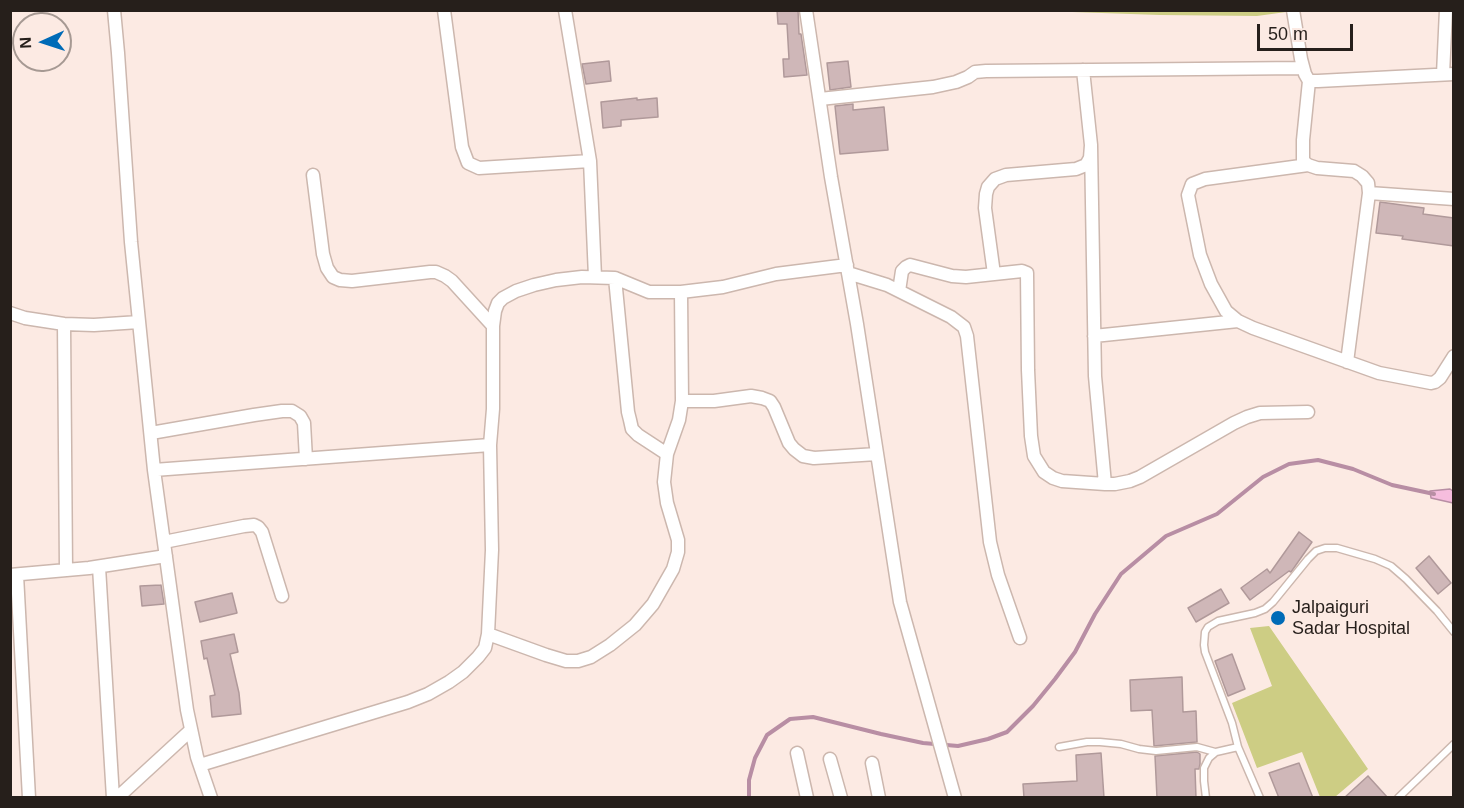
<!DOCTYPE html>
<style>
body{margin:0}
#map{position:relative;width:1464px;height:808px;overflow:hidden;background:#fceae3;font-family:Arial,sans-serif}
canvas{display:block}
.frame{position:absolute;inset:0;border:12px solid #261f1b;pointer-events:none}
.north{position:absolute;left:12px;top:12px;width:60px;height:60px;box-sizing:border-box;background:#fceae3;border:2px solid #a69993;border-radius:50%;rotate:267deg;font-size:16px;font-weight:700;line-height:24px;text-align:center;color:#261f1b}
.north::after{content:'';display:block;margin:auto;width:21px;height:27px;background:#006bb7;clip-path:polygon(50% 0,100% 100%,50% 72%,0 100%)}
.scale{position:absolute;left:1257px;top:24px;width:96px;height:27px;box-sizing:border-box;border:3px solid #261f1b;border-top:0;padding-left:8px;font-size:18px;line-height:21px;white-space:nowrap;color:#261f1b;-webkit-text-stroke:4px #fceae3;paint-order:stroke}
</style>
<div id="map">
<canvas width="1464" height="808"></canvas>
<div class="frame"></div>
<div class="north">N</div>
<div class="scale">50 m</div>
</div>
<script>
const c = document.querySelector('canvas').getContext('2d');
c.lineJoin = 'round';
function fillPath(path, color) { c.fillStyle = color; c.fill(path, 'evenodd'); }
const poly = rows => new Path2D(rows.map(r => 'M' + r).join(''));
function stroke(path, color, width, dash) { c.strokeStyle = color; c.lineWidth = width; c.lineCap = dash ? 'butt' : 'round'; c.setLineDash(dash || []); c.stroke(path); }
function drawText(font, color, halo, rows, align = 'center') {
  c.font = font + ' Arial,sans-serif'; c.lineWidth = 4.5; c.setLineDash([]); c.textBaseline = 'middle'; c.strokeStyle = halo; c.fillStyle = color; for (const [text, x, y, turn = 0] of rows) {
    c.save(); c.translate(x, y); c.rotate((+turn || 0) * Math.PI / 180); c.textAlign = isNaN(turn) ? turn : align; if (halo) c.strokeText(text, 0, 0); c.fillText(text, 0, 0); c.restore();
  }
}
fillPath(poly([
 [1286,11,1286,12,1257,16,1160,15,1043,11],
 [1269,626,1368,769,1335,797,1320,797,1302,752,1257,768,1232,703,1272,686,1250,628]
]), '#cdcd84');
const water = poly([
 [1450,489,1453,491,1453,503,1431,498,1430,491,1450,489]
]);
fillPath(water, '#f6bdde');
stroke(water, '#b88ea4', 1.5);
stroke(poly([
 [749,798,749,780,755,758,767,735,790,719,813,717,881,734,923,743,958,746,988,739,1007,732,1033,706,1055,679,1075,652,1095,614,1121,574,1166,536,1217,514,1263,477,1289,464,1318,460,1353,469,1392,485,1434,494]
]), '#b88ea4', 4);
const building = poly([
 [777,10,798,10,799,34,801,34,807,75,784,77,783,59,789,59,787,24,778,24,777,10],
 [609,61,611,81,586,84,582,64,609,61],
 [848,61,851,87,830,90,827,63,848,61],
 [637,98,637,100,657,98,658,117,621,120,621,126,603,128,601,102,637,98],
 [853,104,853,110,884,107,888,150,840,154,835,106,853,104],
 [1380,202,1424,208,1423,214,1454,218,1454,246,1402,239,1403,236,1376,233,1380,202],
 [1299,532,1312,542,1291,572,1289,571,1250,600,1241,588,1267,569,1270,573,1299,532],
 [1429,556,1451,583,1438,594,1416,568,1429,556],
 [161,585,164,604,142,606,140,586,161,585],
 [1221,589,1229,603,1196,622,1188,608,1221,589],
 [232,593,237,613,200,622,195,602,232,593],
 [234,634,238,652,230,654,239,693,241,714,212,717,210,696,215,695,207,658,204,659,201,641,234,634],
 [1232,654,1245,689,1228,696,1215,661,1232,654],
 [1182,677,1183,712,1196,711,1197,742,1154,746,1152,710,1131,711,1130,680,1182,677],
 [1197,752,1200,754,1200,764,1199,769,1195,769,1196,798,1157,798,1155,756,1197,752],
 [1101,753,1104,798,1024,798,1023,784,1077,781,1076,755,1101,753],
 [1299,763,1313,798,1279,798,1269,773,1299,763],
 [1368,776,1388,798,1344,798,1368,776]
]);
fillPath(building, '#cfb7b8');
stroke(building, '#b0999a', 1.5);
const service = poly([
 [1059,747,1087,742,1100,742,1121,744,1139,749,1156,751,1197,747,1215,752],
 [1238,747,1260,798],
 [1206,798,1204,781,1204,768,1209,758,1216,752,1238,747,1232,723,1205,652,1204,645,1205,632,1208,627,1218,621,1255,613,1265,609,1273,602,1308,559,1316,551,1325,548,1337,548,1375,559,1391,566,1406,579,1437,611,1454,632],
 [1398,798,1454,744]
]);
const minor = poly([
 [114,10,118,53,131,242,154,470,187,710,197,757,211,798],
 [444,10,462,147,468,163,479,168,590,161],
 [565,10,590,161,595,277],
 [806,10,831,177,857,324,900,602,955,798],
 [1293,10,1301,59,1305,74,1309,81,1318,81,1454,74],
 [1443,74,1446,10],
 [1309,81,1303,140,1303,161,1308,165,1317,168,1354,171,1362,176,1368,183,1369,193,1347,362],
 [820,99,933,87,956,82,968,77,975,72,986,71,1303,68],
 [1091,145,1095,376,1105,484],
 [1308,165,1205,179,1192,184,1188,195,1200,255,1211,284,1226,311,1238,321,1253,328,1379,373,1431,383,1435,382,1440,378,1454,356],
 [313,175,323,254,327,268,333,277,340,280,352,281,430,272,436,272,445,276,452,281,493,326],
 [1369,193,1454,199],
 [848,273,887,285,951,317,964,327,967,336,990,542,998,575,1020,638],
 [994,274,985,208,986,194,988,187,995,179,1006,175,1076,169,1086,165,1090,158,1091,145,1083,70],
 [615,278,628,412,630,420,632,429,638,435,667,454],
 [899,291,902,271,906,267,910,265,952,276,966,277,1022,271,1027,273,1028,370,1031,436,1034,456,1044,472,1053,478,1062,481,1105,484,1115,484,1130,481,1140,477,1234,423,1247,417,1260,413,1308,412],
 [10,313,25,318,64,324,94,325,139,322],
 [64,324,66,570],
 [1094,336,1238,321],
 [682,401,714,401,751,396,762,398,770,401,774,407,789,443,794,449,803,456,814,458,877,454],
 [151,433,254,415,282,411,292,411,300,416,304,423,306,459],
 [154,470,490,445],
 [164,542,244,526,254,525,258,527,262,532,282,596],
 [99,567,113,798],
 [10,575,89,568,166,556],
 [17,575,29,798],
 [488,634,546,655,566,661,578,661,591,657,610,645,635,625,653,604,673,569,678,552,678,540,667,503,664,482,667,454,679,420,682,401,681,292],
 [797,753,807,798],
 [830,759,841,798],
 [872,763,879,798],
 [200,765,408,702,428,694,449,682,463,672,478,657,485,648,488,634,492,550,490,445,493,409,493,326,495,311,498,303,503,298,516,291,534,285,556,280,582,277,615,278,649,292,681,292,723,287,776,274,847,265],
 [117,798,191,730]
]);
stroke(service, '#ccb7ae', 9);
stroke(minor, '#ccb7ae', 15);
stroke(service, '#fff', 6);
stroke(minor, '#fff', 12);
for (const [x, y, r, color] of [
 [1278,618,8,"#006bb7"]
]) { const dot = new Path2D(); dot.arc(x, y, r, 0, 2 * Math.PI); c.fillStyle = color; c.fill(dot); stroke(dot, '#fceae3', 2); }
drawText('18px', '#261f1b', '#fceae3', [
 ["Jalpaiguri",1292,608],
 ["Sadar Hospital",1292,629]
], 'left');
</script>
